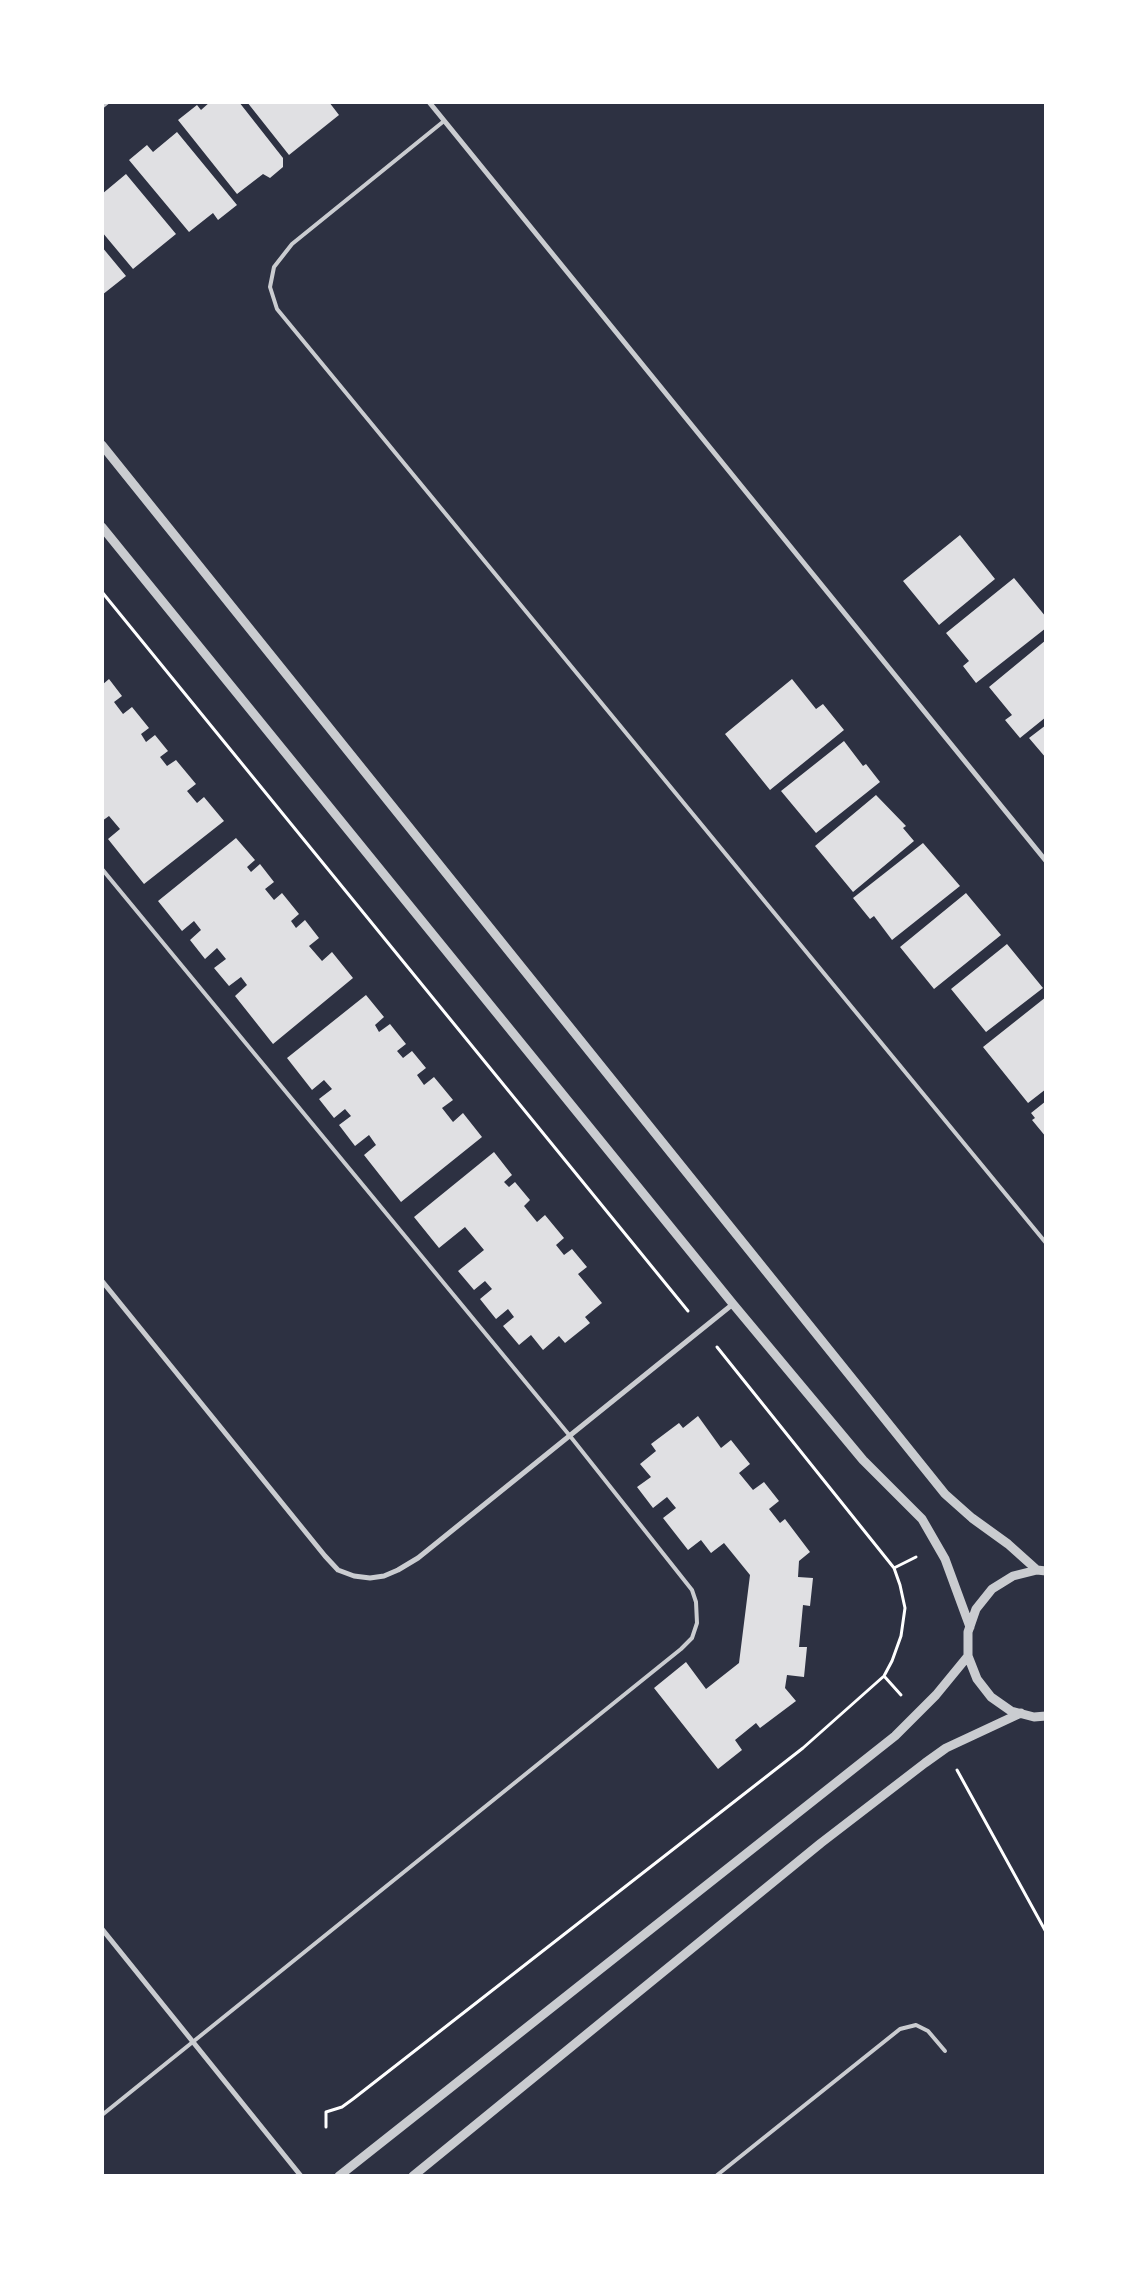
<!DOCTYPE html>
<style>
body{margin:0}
#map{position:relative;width:1148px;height:2278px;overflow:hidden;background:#2d3142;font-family:"IBM Plex Sans",sans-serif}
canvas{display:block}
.frame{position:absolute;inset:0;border:104px solid #fff;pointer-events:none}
</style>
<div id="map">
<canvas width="1148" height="2278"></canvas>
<div class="frame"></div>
</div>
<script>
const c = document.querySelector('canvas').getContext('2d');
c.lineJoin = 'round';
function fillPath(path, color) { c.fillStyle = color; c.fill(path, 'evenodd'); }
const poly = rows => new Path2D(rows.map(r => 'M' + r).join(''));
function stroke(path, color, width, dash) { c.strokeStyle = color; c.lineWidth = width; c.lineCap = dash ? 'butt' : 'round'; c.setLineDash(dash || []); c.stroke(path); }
fillPath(poly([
 [210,102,239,102,283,158,283,167,270,178,263,174,237,194,178,120,197,105,201,110],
 [247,102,329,102,339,115,289,155],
 [177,132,237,205,218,220,213,213,189,232,129,160,147,145,153,152],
 [126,174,176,234,133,269,102,232,102,194],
 [102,247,126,276,102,295],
 [960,535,995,579,939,625,903,581],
 [1014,578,1046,617,1046,628,976,683,963,666,969,661,946,633],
 [1046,640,1046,717,1020,738,1005,720,1012,715,989,687],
 [109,679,122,696,114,702,123,714,132,707,149,728,141,734,146,742,155,735,168,751,160,757,167,766,176,760,196,784,187,791,197,803,204,797,224,821,144,884,108,839,120,829,109,816,102,821,102,685],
 [792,679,816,709,823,704,844,730,770,790,725,734],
 [1046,725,1046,758,1029,738],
 [844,741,863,766,866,764,880,782,816,833,781,791],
 [876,795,906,826,903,828,914,841,853,892,815,846],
 [236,838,255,860,247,867,251,872,260,864,274,882,265,889,274,900,282,893,299,914,291,921,296,928,305,920,319,938,309,946,322,961,332,952,353,978,273,1044,235,996,247,985,241,977,229,986,214,968,226,959,217,948,205,959,190,940,201,930,194,921,182,931,158,901],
 [923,843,960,886,892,940,874,916,870,919,853,898],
 [966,893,1001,935,934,989,900,947],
 [1007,944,1043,988,986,1032,951,989],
 [366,995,384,1017,375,1025,379,1032,390,1024,406,1044,397,1051,403,1058,412,1051,426,1068,417,1075,424,1085,434,1077,453,1100,442,1108,453,1122,463,1113,482,1137,401,1202,364,1155,376,1145,369,1135,355,1146,339,1125,351,1116,345,1109,334,1118,319,1099,332,1089,324,1080,312,1090,287,1058],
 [1046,997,1046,1089,1028,1103,983,1047],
 [1046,1101,1046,1137,1032,1120,1035,1118,1031,1113],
 [494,1152,512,1175,504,1182,509,1187,515,1182,530,1200,524,1206,537,1222,545,1215,564,1238,556,1245,564,1255,572,1249,587,1267,578,1274,602,1303,585,1317,590,1323,565,1343,559,1336,543,1350,531,1335,519,1345,503,1326,514,1317,508,1309,496,1319,480,1299,492,1289,485,1281,474,1290,458,1271,484,1250,465,1227,439,1248,414,1217],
 [698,1416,721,1448,731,1440,750,1464,739,1473,753,1490,764,1482,779,1501,769,1509,780,1523,785,1519,810,1552,799,1561,798,1577,813,1578,810,1606,803,1605,799,1647,807,1647,804,1677,787,1675,785,1688,796,1701,760,1728,756,1723,735,1740,742,1750,718,1769,654,1688,686,1662,706,1689,739,1663,750,1575,724,1543,711,1553,701,1540,688,1550,663,1518,676,1508,667,1497,653,1508,637,1487,651,1477,640,1464,656,1451,651,1444,679,1423,683,1428]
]), '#e0e0e3');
stroke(poly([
 [102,592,688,1311],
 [894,1568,916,1557],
 [884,1676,901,1695],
 [957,1770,1046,1932],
 [326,2127,326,2112,342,2107,353,2099,803,1748,884,1676,892,1661,901,1636,905,1608,900,1585,894,1568,717,1347]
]), '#fff', 3);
stroke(poly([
 [444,121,292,244,274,267,270,287,277,309,1046,1243],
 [102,869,570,1436,692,1590,696,1602,697,1623,692,1638,681,1649,102,2115],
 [716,2176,900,2029,916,2025,928,2031,945,2051]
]), '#caccd0', 4);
stroke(poly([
 [429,102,1046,861],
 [102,106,107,102],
 [102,1281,325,1556,338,1570,354,1576,370,1578,384,1576,398,1570,418,1558,733,1304],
 [102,1929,301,2176]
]), '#caccd0', 5);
stroke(poly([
 [102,445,945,1494,972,1518,1008,1544,1037,1570],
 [102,527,733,1304,863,1460,922,1519,945,1559,970,1627],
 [1046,1571,1037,1570,1013,1576,992,1589,976,1609,968,1632,968,1656,977,1679,991,1697,1011,1711,1034,1717,1046,1716],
 [339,2176,895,1736,936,1695,968,1656],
 [413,2176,821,1843,925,1763,946,1748,1021,1713]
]), '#caccd0', 9);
</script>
